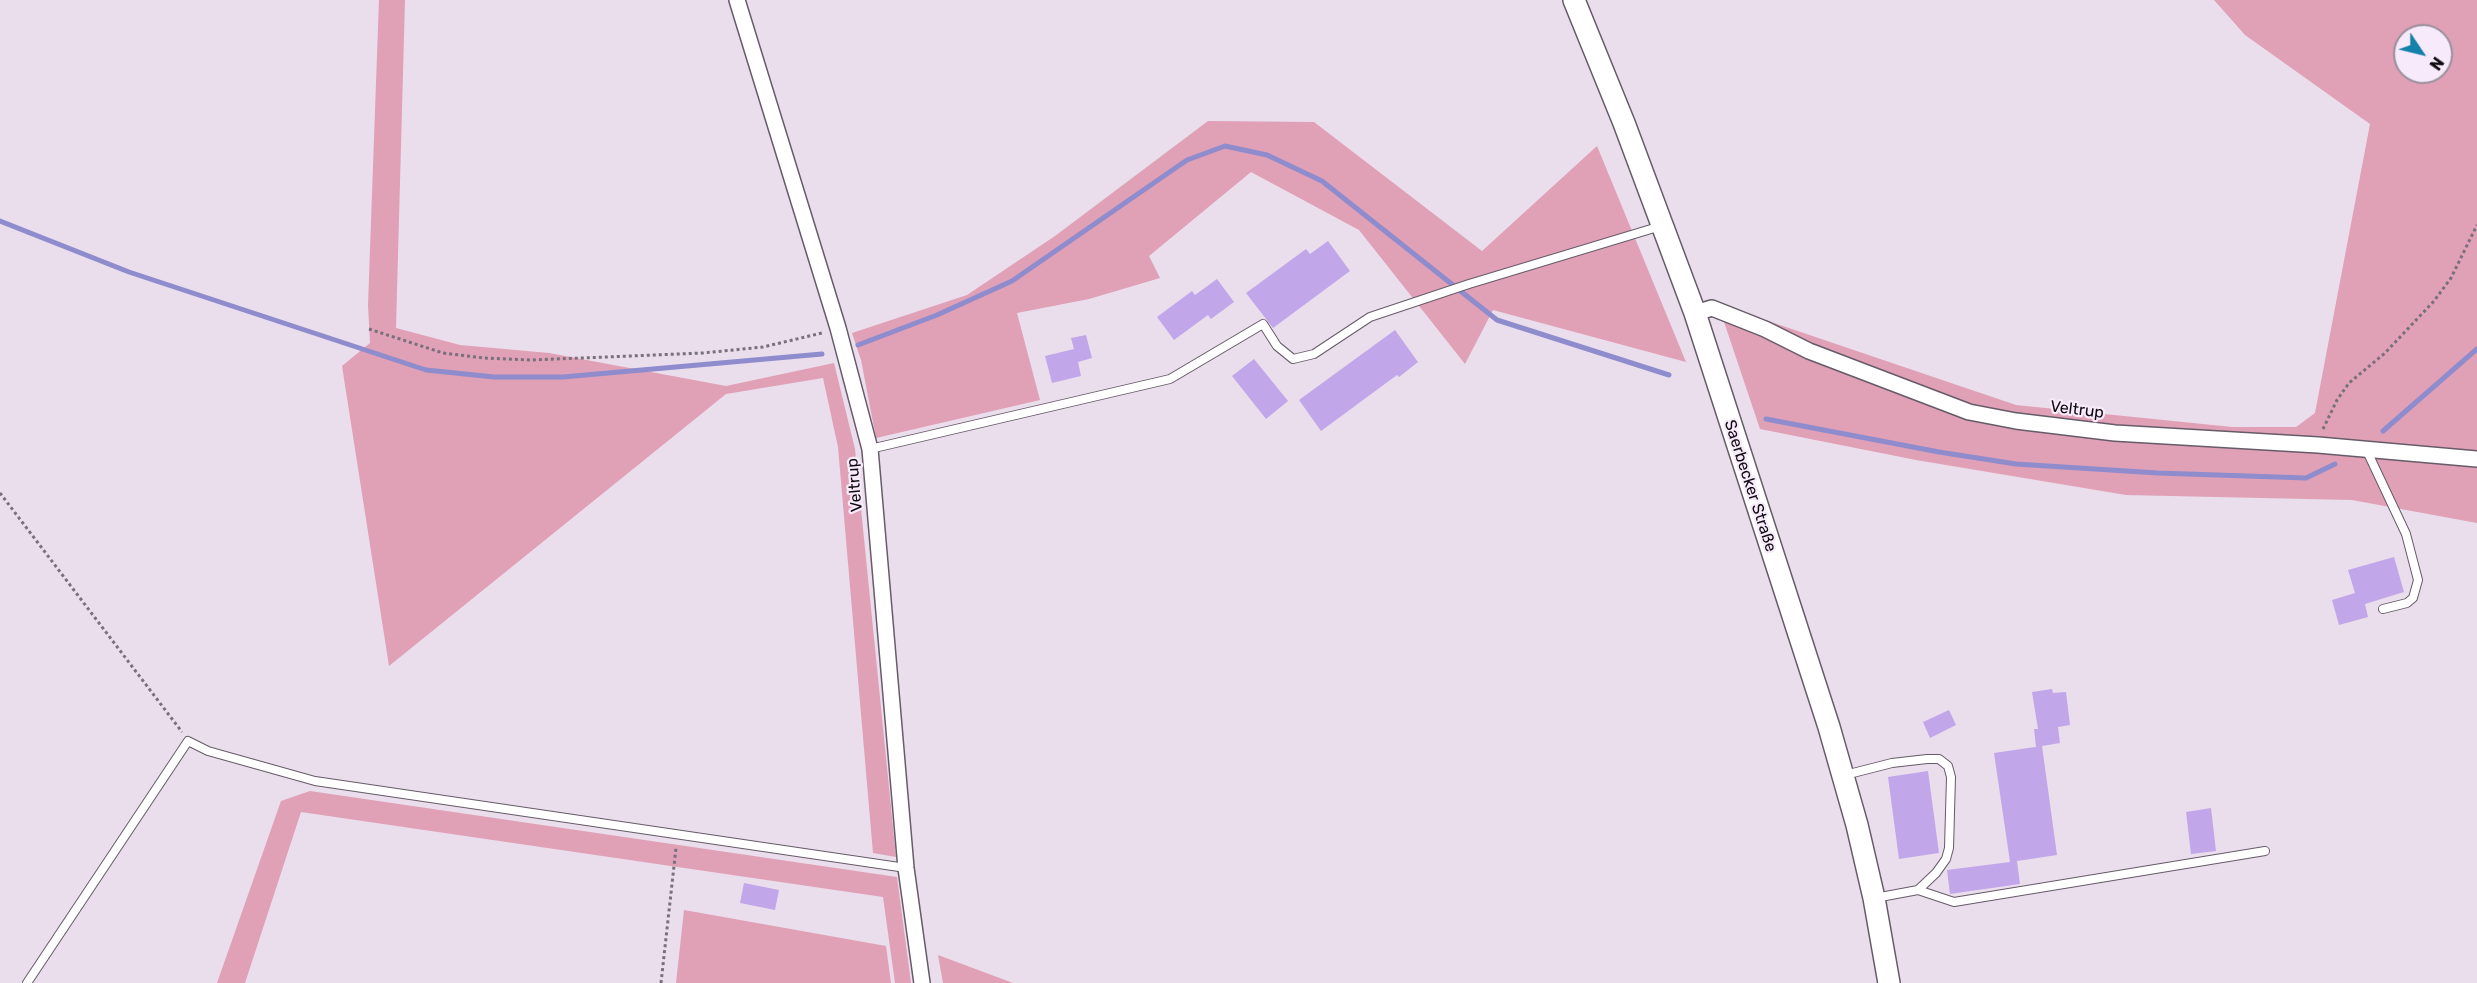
<!DOCTYPE html>
<meta charset="utf-8">
<style>
body{margin:0}
#map{position:relative;width:2477px;height:983px;overflow:hidden;background:#eaddec;font-family:Rubik,sans-serif}
canvas{display:block}
.north{position:absolute;left:2393px;top:24px;width:60px;height:60px;box-sizing:border-box;background:#f7eafa;border:2px solid #9a909c;border-radius:50%;rotate:125deg;font-size:16px;font-weight:700;line-height:24px;text-align:center;color:#0e0a0f}
.north::after{content:'';display:block;margin:auto;width:21px;height:27px;background:#1381a9;clip-path:polygon(50% 0,100% 100%,50% 72%,0 100%)}
</style>
<div id="map">
<canvas width="2477" height="983"></canvas>
<div class="north">N</div>
</div>
<script>
const c = document.querySelector('canvas').getContext('2d');
c.lineJoin = 'round';
function fillPath(path, color) { c.fillStyle = color; c.fill(path, 'evenodd'); }
const poly = rows => new Path2D(rows.map(r => 'M' + r).join(''));
function stroke(path, color, width, dash) { c.strokeStyle = color; c.lineWidth = width; c.lineCap = dash ? 'butt' : 'round'; c.setLineDash(dash || []); c.stroke(path); }
function drawText(font, color, halo, rows, align = 'center') {
  c.font = font + ' Rubik,sans-serif'; c.lineWidth = 4.5; c.setLineDash([]); c.textBaseline = 'middle'; c.strokeStyle = halo; c.fillStyle = color; for (const [text, x, y, turn = 0] of rows) {
    c.save(); c.translate(x, y); c.rotate((+turn || 0) * Math.PI / 180); c.textAlign = isNaN(turn) ? turn : align; if (halo) c.strokeText(text, 0, 0); c.fillText(text, 0, 0); c.restore();
  }
}
fillPath(poly([
 [379,0,405,0,396,328,460,345,549,353,726,386,834,363,855,449,896,857,873,853,838,447,823,378,726,394,389,666,342,366,370,343,368,305],
 [2214,0,2477,0,2477,523,2352,500,2126,495,1916,460,1760,429,1718,304,2016,405,2232,427,2296,427,2315,413,2370,124,2245,35],
 [2405,36,2441,36,2441,72,2405,72],
 [1208,121,1314,122,1482,251,1597,146,1686,362,1493,310,1465,364,1359,230,1251,172,1149,256,1160,278,1089,299,1017,313,1040,400,876,438,861,360,852,333,967,295,1055,236],
 [310,791,897,877,911,983,895,983,883,897,301,812,245,983,217,983,281,801],
 [684,910,886,946,891,983,676,983],
 [938,955,1013,983,943,983]
]), '#e0a0b6');
stroke(poly([
 [0,221,129,272,426,370,494,377,563,377,822,354],
 [858,345,937,315,1012,281,1187,160,1225,146,1267,155,1322,181,1497,320,1669,375],
 [1766,419,1939,452,2016,464,2158,473,2306,478,2335,464],
 [2383,431,2477,349]
]), '#8e8ccd', 5);
fillPath(poly([
 [1328,241,1350,271,1273,328,1246,293,1306,249,1310,254],
 [1217,279,1234,302,1211,319,1208,315,1174,340,1157,317,1192,291,1195,295],
 [1395,330,1418,362,1399,377,1397,375,1321,431,1299,400],
 [1086,335,1092,358,1078,362,1081,376,1052,383,1045,356,1074,349,1071,338],
 [1254,359,1288,401,1266,419,1232,376],
 [2394,557,2404,592,2365,604,2368,617,2339,625,2332,600,2355,593,2348,570],
 [2052,689,2053,693,2066,692,2070,725,2058,727,2060,743,2036,747,2034,729,2038,729,2032,692],
 [1949,710,1956,725,1930,738,1923,722],
 [2042,746,2057,855,2017,861,2020,884,1950,894,1947,870,2010,862,1994,753],
 [1928,771,1939,853,1899,859,1888,777],
 [2211,808,2216,851,2191,854,2186,812],
 [744,883,779,890,775,910,740,903]
]), '#c1a7e9');
const lane = poly([
 [870,449,1170,379,1263,324,1277,346,1293,359,1314,354,1370,317,1469,284,1661,226],
 [2366,449,2406,534,2418,580,2413,598,2407,603,2383,609],
 [1845,775,1892,763,1927,759,1939,759,1948,766,1951,777,1949,848,1946,859,1936,873,1918,890],
 [1875,898,1918,890,1954,902,2265,851],
 [27,983,188,741,208,751,315,781,906,868]
]);
const street = poly([
 [737,0,838,328,870,449,906,868,922,983],
 [1695,313,1712,308,1765,329,1809,351,1969,412,2016,421,2115,433,2318,445,2477,459]
]);
const secondary = poly([
 [1574,0,1624,123,1695,313,1829,727,1857,825,1874,898,1889,983]
]);
stroke(lane, '#665b68', 10);
stroke(street, '#665b68', 18);
stroke(secondary, '#665b68', 24);
stroke(poly([
 [369,329,443,353,484,358,532,360,703,353,763,347,822,333],
 [2323,429,2337,400,2349,383,2385,353,2434,301,2451,278,2477,225],
 [0,493,182,732],
 [661,983,676,848]
]), '#78707a', 3, [3, 3]);
stroke(lane, '#fff', 8);
stroke(street, '#fff', 15);
stroke(secondary, '#fff', 21);
drawText('16px', '#0e0a0f', '#f7eafa', [
 ["Veltrup",2077,410,7],
 ["Veltrup",855,485,-95],
 ["Saerbecker Straße",1750,486,72]
]);
</script>
